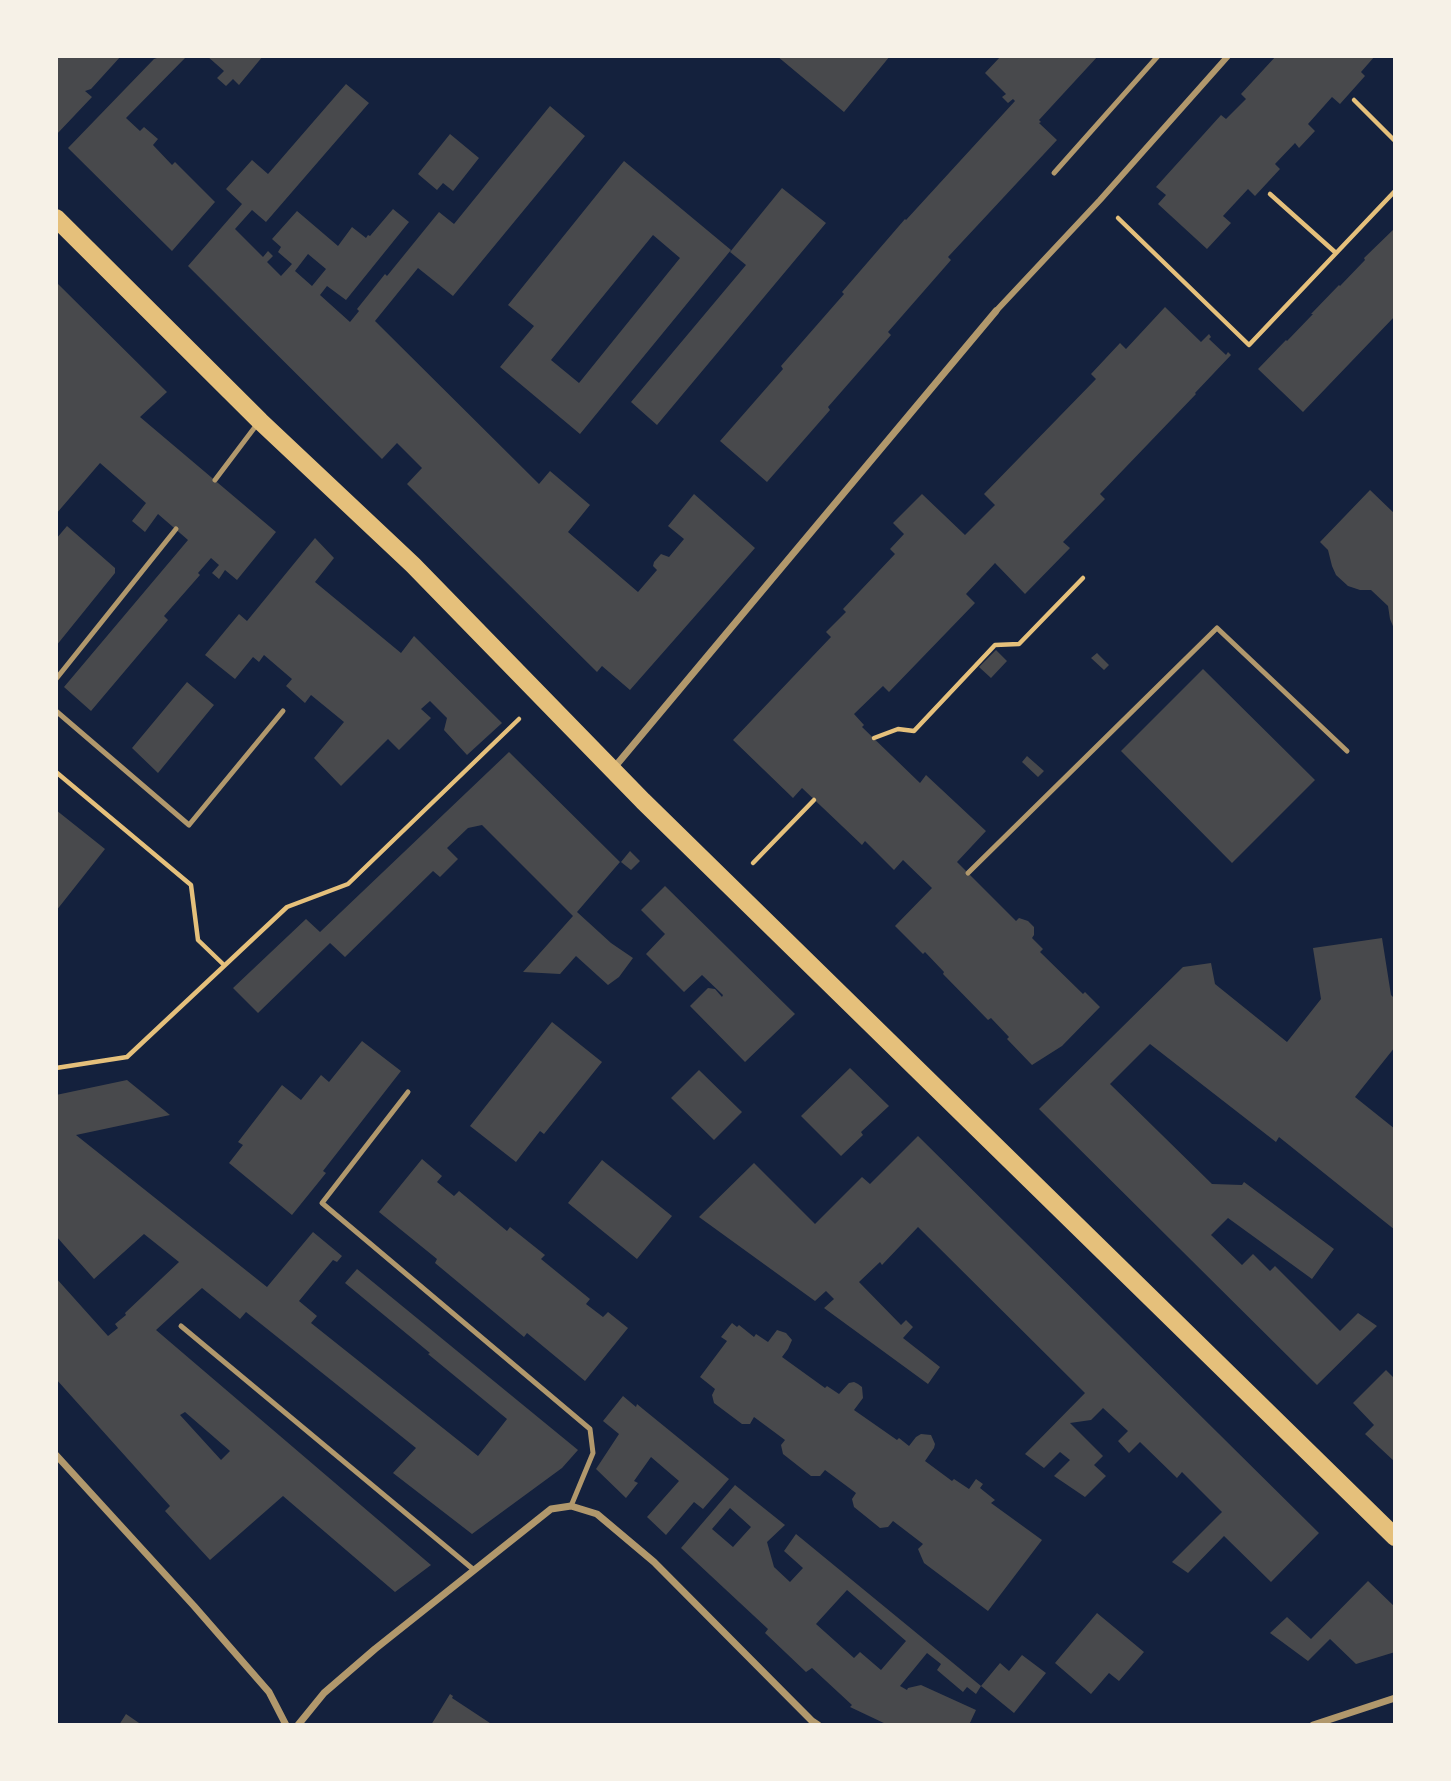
<!DOCTYPE html>
<style>
body{margin:0}
#map{position:relative;width:1451px;height:1781px;overflow:hidden;background:#14213d;font-family:"Asap Condensed",sans-serif}
canvas{display:block}
.frame{position:absolute;inset:0;border:58px solid #f6f1e7;pointer-events:none}
</style>
<div id="map">
<canvas width="1451" height="1781"></canvas>
<div class="frame"></div>
</div>
<script>
const c = document.querySelector('canvas').getContext('2d');
c.lineJoin = 'round';
function fillPath(path, color) { c.fillStyle = color; c.fill(path, 'evenodd'); }
const poly = rows => new Path2D(rows.map(r => 'M' + r).join(''));
function stroke(path, color, width, dash) { c.strokeStyle = color; c.lineWidth = width; c.lineCap = dash ? 'butt' : 'round'; c.setLineDash(dash || []); c.stroke(path); }
fillPath(poly([
 [56,56,121,56,91,89,85,91,92,97,56,135,56,92,58,89,56,87],
 [163,56,187,56,126,118,140,131,144,127,158,139,153,145,172,165,175,162,215,202,172,251,68,148,154,59],
 [207,56,263,56,239,85,233,79,226,86,217,78,224,71],
 [777,56,890,56,844,112],
 [1001,56,1098,56,1039,120,1041,122,1039,123,1057,140,948,257,951,260,888,332,891,335,828,407,830,410,767,482,720,441,783,369,781,366,844,294,842,292,905,219,906,220,1015,101,1013,99,1008,103,1002,97,1006,94,985,73],
 [1276,56,1375,56,1361,72,1365,76,1340,104,1332,97,1308,124,1315,131,1299,148,1295,143,1275,164,1280,169,1255,196,1248,189,1223,216,1231,223,1207,249,1158,204,1166,195,1156,187,1221,115,1226,119,1246,99,1241,94],
 [346,84,369,103,266,222,252,210,235,229,263,257,268,251,273,256,267,262,281,276,292,264,278,252,281,247,272,239,297,211,338,246,352,227,366,238,368,235,370,236,393,209,409,222,346,300,327,286,320,295,350,322,359,311,357,309,385,274,387,276,439,212,454,224,550,106,585,136,453,296,418,268,375,321,539,484,550,471,590,505,568,532,638,592,657,570,653,566,654,562,661,554,669,557,684,539,668,526,694,494,755,548,630,690,602,666,597,672,407,484,422,468,397,443,382,459,188,266,242,204,226,189,252,160,268,174],
 [308,254,326,269,312,286,295,271],
 [450,134,479,158,453,191,443,183,437,190,418,174],
 [624,161,731,250,580,434,500,367,534,326,508,305],
 [653,235,680,258,579,383,551,360],
 [782,188,826,223,657,425,631,402,746,265,730,252],
 [1395,228,1395,316,1303,412,1258,369,1286,340,1287,341,1313,314,1311,314,1339,285,1340,286,1365,260,1364,258],
 [56,282,167,392,140,417,276,532,237,580,225,570,219,579,212,573,219,565,211,558,198,573,200,575,164,616,168,620,91,711,64,687,188,540,158,514,145,532,132,521,146,503,100,463,56,514],
 [1165,307,1201,342,1209,334,1211,337,1209,339,1226,355,1228,352,1231,355,1195,393,1196,394,1100,494,1105,499,1063,542,1070,548,1025,594,995,563,966,594,975,603,889,692,883,686,854,714,864,725,862,727,920,783,926,775,986,831,957,862,1016,921,1019,918,1028,921,1034,927,1034,935,1032,938,1043,949,1040,952,1083,994,1085,992,1100,1007,1062,1046,1032,1065,1007,1039,1009,1037,991,1018,988,1020,943,974,944,972,925,952,923,954,895,926,932,888,903,860,894,870,865,841,862,845,802,788,793,798,733,740,831,637,826,632,846,612,843,609,895,554,890,549,904,534,893,523,922,494,965,535,995,505,984,494,1096,379,1091,374,1120,343,1126,349],
 [1370,490,1395,514,1395,631,1390,619,1388,606,1371,590,1360,590,1348,586,1336,575,1332,566,1328,550,1320,542],
 [67,526,115,568,115,573,56,646,56,539],
 [315,538,334,558,315,582,401,653,414,636,502,723,467,755,444,730,447,718,430,701,421,709,431,718,399,750,388,739,341,786,314,758,344,722,311,695,305,703,286,686,292,679,264,655,259,662,253,657,235,679,205,655,239,614,247,621],
 [996,650,1007,661,991,678,979,667],
 [1097,653,1109,665,1104,670,1091,658],
 [1203,669,1315,780,1232,863,1121,751],
 [187,682,214,705,158,773,132,748],
 [509,752,620,862,577,912,611,943,633,958,619,977,608,985,576,956,560,974,523,972,573,916,482,825,468,828,447,848,458,859,440,877,433,871,345,957,330,943,258,1013,233,988,306,919,320,932],
 [1027,756,1044,771,1038,777,1022,762],
 [56,810,105,849,56,911],
 [630,851,640,861,631,870,621,862],
 [665,886,795,1014,745,1062,690,1006,708,988,715,989,722,997,723,995,702,975,684,992,646,954,665,934,641,910],
 [1382,938,1391,995,1395,999,1395,1047,1355,1097,1395,1129,1395,1230,1279,1137,1276,1142,1150,1044,1110,1084,1212,1184,1242,1185,1244,1182,1334,1249,1312,1279,1228,1218,1211,1235,1242,1265,1253,1254,1270,1271,1275,1266,1340,1331,1358,1313,1377,1326,1317,1385,1039,1109,1183,967,1211,963,1215,984,1287,1042,1321,999,1313,948],
 [552,1022,602,1062,544,1134,540,1131,516,1162,470,1126],
 [362,1041,401,1071,323,1171,326,1173,292,1215,229,1163,243,1145,238,1142,282,1085,301,1100,321,1075,329,1082],
 [850,1068,889,1106,861,1132,863,1135,841,1156,801,1116],
 [699,1070,742,1112,714,1140,671,1098],
 [127,1080,170,1115,76,1135,267,1287,313,1232,342,1256,337,1262,333,1260,299,1301,317,1316,311,1323,478,1456,507,1419,428,1354,430,1353,345,1283,357,1269,578,1450,562,1468,472,1534,393,1473,416,1448,246,1312,240,1319,202,1288,156,1330,431,1565,395,1592,283,1496,210,1560,165,1511,170,1506,56,1379,56,1278,108,1336,118,1328,115,1324,126,1315,125,1313,179,1262,144,1234,94,1279,56,1236,56,1095],
 [185,1412,230,1451,221,1460,180,1415],
 [918,1136,1319,1533,1271,1582,1224,1536,1188,1573,1172,1562,1222,1512,1182,1472,1177,1478,1140,1442,1129,1453,1118,1441,1128,1431,1103,1408,1091,1420,1070,1423,1103,1456,1094,1465,1106,1476,1085,1497,1054,1476,1070,1460,1060,1452,1044,1468,1025,1454,1085,1393,918,1227,882,1265,880,1262,859,1282,901,1325,906,1320,913,1327,903,1338,940,1367,928,1384,824,1308,834,1299,826,1291,815,1301,699,1217,754,1163,815,1224,862,1177,870,1184],
 [422,1159,442,1176,437,1182,454,1196,459,1191,507,1231,510,1227,545,1255,541,1259,590,1299,586,1304,603,1317,608,1312,628,1328,585,1381,527,1333,524,1337,435,1263,437,1259,379,1212],
 [602,1160,672,1216,637,1259,568,1203],
 [732,1323,737,1327,739,1325,754,1337,756,1334,768,1342,777,1330,786,1333,792,1340,788,1349,782,1357,825,1388,827,1386,839,1394,849,1383,854,1382,858,1384,862,1387,863,1398,854,1410,897,1440,899,1438,909,1446,916,1437,921,1434,931,1435,935,1444,934,1448,925,1461,952,1481,954,1479,969,1489,976,1479,983,1484,980,1488,995,1500,991,1503,1042,1540,988,1611,924,1563,918,1549,923,1544,893,1521,888,1527,880,1528,854,1507,852,1499,856,1493,825,1470,820,1476,811,1476,783,1454,781,1445,785,1440,754,1417,750,1424,742,1424,714,1403,712,1395,715,1389,700,1377,727,1341,721,1337],
 [1386,1370,1395,1379,1395,1462,1365,1434,1374,1425,1353,1403],
 [623,1396,636,1407,637,1404,643,1409,729,1479,703,1509,694,1502,666,1535,647,1517,679,1481,651,1457,634,1481,638,1483,626,1498,596,1469,619,1434,603,1421],
 [735,1485,785,1525,767,1542,774,1567,790,1582,803,1568,784,1551,796,1534,981,1686,976,1694,967,1687,963,1692,937,1670,941,1664,927,1653,900,1686,907,1690,908,1688,921,1685,976,1710,969,1725,888,1725,850,1707,852,1705,812,1668,806,1672,765,1633,768,1629,681,1548],
 [730,1508,751,1527,733,1547,712,1529],
 [847,1590,906,1641,881,1670,860,1652,854,1658,816,1624],
 [1368,1581,1395,1607,1395,1652,1356,1664,1330,1639,1308,1661,1270,1633,1287,1617,1311,1639],
 [1097,1613,1144,1652,1119,1681,1109,1673,1091,1694,1055,1663],
 [1022,1655,1046,1673,1014,1713,981,1686,1000,1663,1009,1671],
 [450,1694,453,1696,452,1698,493,1725,431,1725],
 [126,1714,142,1725,119,1725]
]), '#48494c');
stroke(poly([
 [1354,100,1395,141],
 [1270,194,1336,253],
 [1118,218,1249,345,1395,191],
 [874,738,898,729,914,731,995,645,1019,644,1083,578],
 [56,772,191,885,198,940,224,965],
 [753,863,814,800],
 [56,1068,127,1057,287,907,348,884,519,719]
]), '#e5c07b', 4.5);
stroke(poly([
 [1054,173,1158,56],
 [215,480,258,423],
 [56,679,176,529],
 [56,711,189,825,283,711],
 [968,873,1217,628,1347,751],
 [408,1092,322,1203,590,1429,593,1453,571,1506],
 [181,1326,474,1570]
]), '#b1986c', 5);
stroke(poly([
 [996,311,1100,200,1228,56]
]), '#b1986c', 6);
stroke(poly([
 [613,769,996,311],
 [56,1455,194,1606,269,1692,286,1725],
 [298,1725,324,1693,375,1649,551,1509,571,1506,597,1514,654,1562,812,1721,818,1725],
 [1313,1725,1395,1698]
]), '#b1986c', 7);
stroke(poly([
 [56,218,260,421,413,565,643,801,1395,1537]
]), '#e5c07b', 18);
</script>
